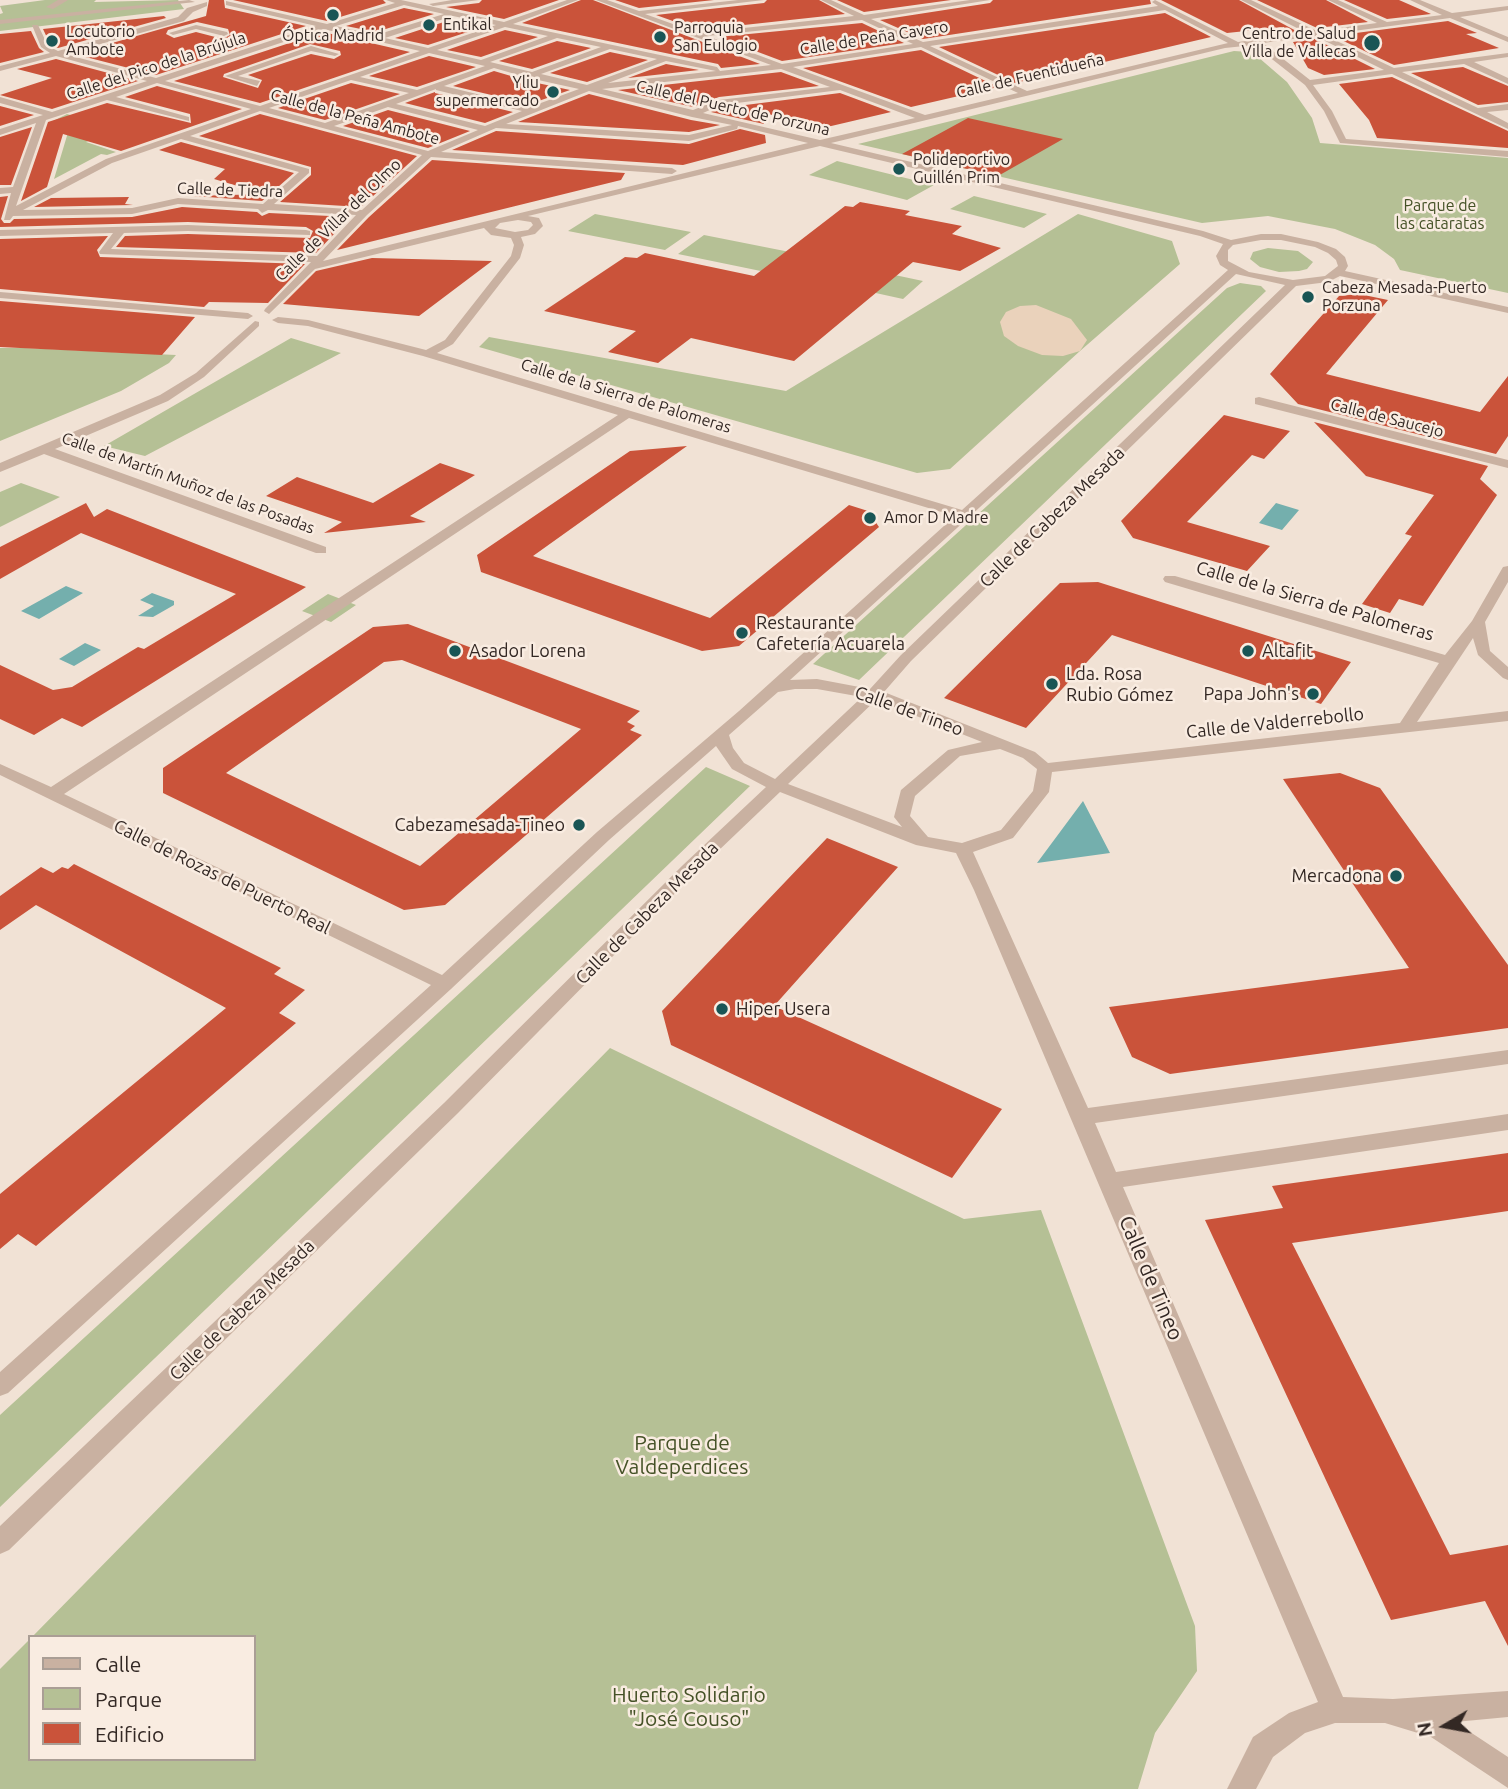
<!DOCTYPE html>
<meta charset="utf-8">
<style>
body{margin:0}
#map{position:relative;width:1508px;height:1789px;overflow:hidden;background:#f1e2d5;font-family:Ubuntu,sans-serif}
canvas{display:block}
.legend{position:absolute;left:28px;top:1635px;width:228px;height:126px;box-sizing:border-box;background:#f9ece1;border:2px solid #aa9e95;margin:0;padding:9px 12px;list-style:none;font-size:21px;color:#332824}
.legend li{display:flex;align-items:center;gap:14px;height:35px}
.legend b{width:35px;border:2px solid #aa9e95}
.north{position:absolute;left:1410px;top:1691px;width:70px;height:70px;-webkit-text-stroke:5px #f9ece1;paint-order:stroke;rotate:260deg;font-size:19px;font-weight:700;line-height:28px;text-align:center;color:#332824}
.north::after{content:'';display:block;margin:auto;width:24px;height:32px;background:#332824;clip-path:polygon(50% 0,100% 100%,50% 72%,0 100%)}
</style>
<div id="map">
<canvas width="1508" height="1789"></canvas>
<ul class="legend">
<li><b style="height:9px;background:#c9b1a1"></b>Calle</li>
<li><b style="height:19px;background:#b5c095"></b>Parque</li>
<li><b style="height:19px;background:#ca533a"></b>Edificio</li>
</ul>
<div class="north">N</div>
</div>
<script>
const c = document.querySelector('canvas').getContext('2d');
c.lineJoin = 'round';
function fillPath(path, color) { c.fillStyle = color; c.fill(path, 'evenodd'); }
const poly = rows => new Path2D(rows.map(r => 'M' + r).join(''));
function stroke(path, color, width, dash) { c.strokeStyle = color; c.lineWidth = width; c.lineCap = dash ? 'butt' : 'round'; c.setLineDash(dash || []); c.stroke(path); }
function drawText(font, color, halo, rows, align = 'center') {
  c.font = font + ' Ubuntu,sans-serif'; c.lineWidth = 5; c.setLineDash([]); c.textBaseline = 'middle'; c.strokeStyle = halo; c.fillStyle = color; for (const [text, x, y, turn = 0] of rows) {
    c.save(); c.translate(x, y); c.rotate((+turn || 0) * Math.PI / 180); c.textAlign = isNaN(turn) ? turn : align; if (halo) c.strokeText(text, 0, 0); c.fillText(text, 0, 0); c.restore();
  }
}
fillPath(poly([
 [45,0,96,0,94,2,178,0,184,9,0,31,0,14,3,13,0,6],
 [1234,51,1249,52,1258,57,1287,82,1312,118,1320,143,1508,158,1508,293,1400,270,1394,259,1375,245,1335,229,1268,216,1202,223,858,144],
 [67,114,141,136,105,135,86,142,116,152,107,155,101,154,54,179,69,129,53,121],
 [837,161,934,185,907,200,809,175],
 [974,196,1047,214,1024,228,950,209],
 [595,214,691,232,665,250,568,231],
 [1078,214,1172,241,1180,264,1080,351,950,469,917,473,479,347,489,337,786,391],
 [704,235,815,257,790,277,678,254],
 [1268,248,1298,251,1313,262,1307,269,1299,271,1279,272,1260,267,1250,259,1253,252],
 [843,264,923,281,903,299,821,281],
 [1240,283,1261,286,1266,291,859,680,813,664,1227,288],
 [291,338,341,353,145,456,104,446],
 [0,348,25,348,176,355,169,363,121,391,0,441],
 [21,483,60,497,0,527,0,492],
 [328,594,356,605,331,622,302,611],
 [706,767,750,786,0,1507,0,1415],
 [610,1048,964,1219,1041,1210,1195,1626,1197,1671,1155,1733,1138,1789,0,1789,0,1669,30,1639,30,1759,254,1759,254,1637,32,1637]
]), '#b5c095');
fillPath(poly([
 [1036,305,1071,319,1087,340,1080,351,1063,356,1042,355,1018,346,1004,336,1000,322,1006,312,1020,306]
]), '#ead2bb');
fillPath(poly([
 [1276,503,1299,510,1282,530,1259,523],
 [66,586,83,593,39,619,21,611],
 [152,593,174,601,174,605,153,617,138,616,154,606,140,600],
 [85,643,101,650,74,666,59,659],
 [1083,801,1110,853,1037,863]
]), '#74afad');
fillPath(poly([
 [209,0,224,0,225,8,306,26,156,75,74,54,206,16],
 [197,22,228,29,230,35,223,39,196,32,174,38,166,34,168,30],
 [233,0,383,0,386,3,327,21],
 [482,0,559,0,504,19,446,7,479,3],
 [581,0,593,0,760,64,721,68,718,64,522,23],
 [615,0,714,0,639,8],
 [767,0,819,0,845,14,698,30,656,15,764,3],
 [837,0,951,0,864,12],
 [993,0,1150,0,1151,4,923,39,880,20,990,3],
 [1161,0,1239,0,1298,32,1288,33,1284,27,1227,33],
 [1257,0,1326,0,1368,22,1317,28],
 [1344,0,1399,0,1431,14,1387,19],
 [404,8,434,14,376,32,346,26],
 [1165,13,1211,37,1015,83,939,47],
 [164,16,166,18,58,48,50,44,43,29],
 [453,19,486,26,428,45,395,38],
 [1448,21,1477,33,1466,34,1499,48,1394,65,1333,36],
 [862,23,904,43,782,61,718,37],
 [505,30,538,37,481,57,447,50],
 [31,31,39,48,44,52,0,63,0,34],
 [323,32,410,52,260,103,174,81],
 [310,44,340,51,341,55,334,59,311,54,248,75,262,80,258,88,223,77,224,74],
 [1315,39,1375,69,1324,75,1308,68,1293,42],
 [557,41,591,48,532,69,499,61],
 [921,50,998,87,911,107,803,68],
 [610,52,648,60,587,82,550,73],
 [429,56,476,67,417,87,369,76],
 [56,59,138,81,52,109,0,95,52,78,17,69],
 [666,64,699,70,628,78],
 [1463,67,1508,86,1508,102,1478,105,1411,73],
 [494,71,528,81,570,90,530,104,453,86],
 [781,72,819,86,719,97,693,107,618,90],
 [1392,77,1508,131,1508,148,1377,138,1369,120,1339,84],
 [351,83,400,94,325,120,278,108],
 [157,86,242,109,121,151,63,134,47,187,21,201,48,122,107,103,191,123,190,114,125,97],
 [435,92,435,93,513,112,485,123,405,103],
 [840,93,891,112,827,127,763,113,764,124,711,112,722,108],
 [589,94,691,120,720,125,689,132,518,122],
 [0,106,34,115,0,126],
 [388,110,470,131,428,148,343,126],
 [260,114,417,156,361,207,280,202,311,175,311,167,199,136],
 [968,118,1063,139,998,176,902,154],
 [32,127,11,185,0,185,0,137],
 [740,129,765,135,766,143,683,165,452,150,496,131,689,144],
 [181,142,294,173,262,201,194,196,265,194,214,179,225,169,159,150],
 [432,160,625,173,621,180,337,250,369,217],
 [8,196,1,219,4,223,10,223,14,219,132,217,182,207,257,212,262,216,269,213,350,217,316,253,116,247,125,236,188,234,310,238,313,231,306,227,188,222,0,227,0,197],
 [129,197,125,204,133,205,34,207,51,198],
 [860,202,910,211,905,215,962,226,952,234,1001,248,960,271,913,262,794,361,691,338,658,363,608,352,636,331,544,311,625,257,637,258,645,253,754,276,845,206,853,207],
 [108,236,97,250,100,257,305,264,268,303,209,302,204,307,0,289,0,239],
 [372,258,492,261,419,316,283,304,316,271],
 [1359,294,1388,300,1326,374,1480,412,1508,376,1508,436,1496,454,1298,404,1270,374,1339,296],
 [0,301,195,317,162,355,0,347],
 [1224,415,1290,431,1264,459,1252,455,1187,522,1270,546,1247,571,1133,538,1121,521],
 [1314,422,1488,466,1480,479,1497,495,1423,606,1399,599,1390,613,1362,604,1412,536,1405,534,1434,495,1366,476],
 [687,446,533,556,710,618,849,505,868,511,879,527,739,646,702,651,481,572,477,555,630,451],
 [440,463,475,475,410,516,426,522,324,533,342,522,266,496,297,477,373,503],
 [86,503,94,517,107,509,306,587,82,727,62,718,34,735,0,719,0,665,53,690,72,687,138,647,144,649,236,594,81,533,0,579,0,547],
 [1098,582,1227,623,1351,662,1321,704,1112,635,1026,728,944,698,1060,583],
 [408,624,640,711,627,722,635,726,630,730,642,735,445,905,404,910,163,793,163,768,373,627],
 [402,660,581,729,420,866,226,773,384,662],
 [1340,773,1380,788,1508,965,1508,1028,1170,1074,1132,1057,1109,1007,1409,968,1283,779],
 [827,838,898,867,774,1006,1002,1109,952,1178,671,1045,662,1011],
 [74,864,281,968,274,974,305,990,279,1013,296,1023,36,1246,18,1234,0,1249,0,1194,226,1008,36,905,0,930,0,896,41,867,53,873,62,867,68,869],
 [1508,1153,1508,1211,1292,1243,1450,1555,1508,1545,1508,1646,1485,1601,1391,1620,1205,1220,1283,1208,1272,1186]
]), '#ca533a');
fillPath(poly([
 [58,0,68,0,53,9,46,7,58,0],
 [189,0,195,2,0,24,0,20,189,0],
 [386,0,401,0,504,22,567,0,578,0,513,24,717,67,720,71,771,65,596,0,607,0,639,11,738,0,764,0,645,14,698,33,854,16,821,0,831,0,864,15,970,0,990,0,871,19,923,42,1158,6,1152,2,1155,0,1238,42,1307,33,1241,0,1251,0,1317,31,1377,23,1328,0,1338,0,1387,22,1442,15,1410,0,1420,0,1452,13,1508,6,1508,10,1460,17,1508,37,1508,42,1450,18,1324,35,1394,68,1508,53,1508,57,1474,62,1508,78,1508,84,1464,64,1402,72,1478,108,1508,104,1508,110,1487,112,1508,123,1508,129,1392,74,1313,85,1332,111,1346,139,1508,151,1508,157,1340,143,1324,111,1305,85,1254,45,1225,48,831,143,1203,231,1231,240,1261,234,1281,234,1318,242,1336,249,1345,257,1348,266,1345,271,1508,307,1508,313,1340,276,1328,282,1296,286,911,661,884,692,1035,752,1048,763,1400,723,1439,663,1165,582,1163,579,1165,576,1175,576,1445,655,1472,621,1503,567,1508,566,1508,582,1485,622,1490,651,1508,667,1508,680,1503,678,1478,655,1473,638,1417,722,1508,711,1508,721,1052,772,1049,792,1013,838,973,852,1088,1108,1508,1050,1508,1064,1095,1123,1116,1172,1508,1114,1508,1130,1123,1187,1343,1697,1393,1699,1508,1691,1508,1717,1455,1722,1508,1757,1508,1788,1431,1737,1385,1723,1335,1723,1305,1733,1273,1757,1256,1789,1227,1789,1253,1737,1289,1713,1318,1702,974,890,956,853,916,845,780,792,695,873,458,1113,9,1550,0,1554,0,1526,444,1103,683,865,766,787,732,769,716,746,609,840,451,989,8,1393,0,1396,0,1372,431,985,0,775,0,764,51,787,618,415,423,356,308,326,278,323,272,320,278,317,308,320,426,350,445,340,511,256,514,245,511,238,491,235,484,228,315,269,269,314,264,311,265,309,311,262,100,254,99,252,113,233,0,236,0,230,188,225,306,230,310,231,310,235,188,231,124,233,111,249,317,256,356,215,268,210,262,213,258,209,178,204,132,214,13,216,10,220,4,220,11,193,0,194,0,188,13,187,36,123,0,135,0,129,43,115,0,103,0,97,52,112,147,81,56,56,0,71,0,66,50,53,41,47,32,25,38,25,48,46,58,51,178,17,187,8,207,2,207,6,193,12,184,21,64,54,156,78,316,26,226,5,226,1,327,24,395,3,386,0],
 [404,5,444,14,376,35,336,26,404,5],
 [1165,10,1228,43,1027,91,930,46,1165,10],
 [453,16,496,25,428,48,385,38,453,16],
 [862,20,913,44,782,64,707,36,862,20],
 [505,27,548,36,481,60,437,50,505,27],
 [323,29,420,51,260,106,165,81,323,29],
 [1315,36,1384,70,1310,80,1263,43,1315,36],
 [557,38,601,47,532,72,490,62,557,38],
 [921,47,1018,93,925,115,793,67,921,47],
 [610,49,657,59,587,85,541,74,610,49],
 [429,53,485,66,417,90,360,77,429,53],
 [666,61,716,71,608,83,666,61],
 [494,68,529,78,579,89,530,107,444,86,494,68],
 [781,69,830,87,719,100,693,110,602,89,781,69],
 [351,80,409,93,325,123,269,108,351,80],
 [157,83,251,109,106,159,16,206,46,120,107,100,189,121,189,117,116,97,157,83],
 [436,89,436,90,522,111,485,126,396,104,436,89],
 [840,90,915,118,820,140,703,113,721,105,840,90],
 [589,91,692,117,732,125,689,135,506,124,589,91],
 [388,107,478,130,428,151,334,126,388,107],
 [260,111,422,155,362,210,274,204,309,173,309,169,190,136,260,111],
 [738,126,808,143,323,261,367,215,431,157,672,174,677,171,672,168,441,152,496,128,689,141,737,129,738,126],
 [181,139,299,172,263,204,178,198,132,208,23,210,112,163,181,139],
 [820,146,1200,236,1223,244,1216,256,1220,265,1228,270,962,510,437,353,453,344,520,258,524,245,521,237,535,234,543,226,539,218,528,216,820,146],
 [518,220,531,222,533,225,528,230,515,232,495,228,500,223,518,220],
 [1261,240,1281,240,1315,247,1328,253,1336,260,1338,266,1325,276,1293,280,1249,272,1228,261,1228,250,1233,245,1261,240],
 [1236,274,1285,285,901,655,870,689,817,679,790,680,1236,274],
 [629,418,955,516,739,711,597,832,442,975,64,794,629,418],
 [795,689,817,689,862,697,775,779,744,763,733,748,729,735,778,692,795,689],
 [876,700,982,742,948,750,901,790,894,817,902,827,788,784,876,700],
 [1000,749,1023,758,1037,769,1033,791,1001,830,962,843,928,837,910,816,915,796,960,756,1000,749],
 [452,0,479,0,433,6,429,4,452,0],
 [196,25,227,32,228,34,224,36,196,29,173,35,169,33,196,25],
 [311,46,339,54,335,56,311,51,238,76,260,81,257,86,225,76,311,46],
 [0,292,248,313,253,316,248,319,0,298,0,292],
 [255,321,259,322,259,326,204,377,168,401,55,449,326,547,326,553,316,553,44,454,0,472,0,463,160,395,196,373,255,321],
 [1259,397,1508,460,1508,468,1255,404,1255,398,1259,397]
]), '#c9b1a1');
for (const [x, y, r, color] of [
 [333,15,7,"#195555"],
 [429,25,7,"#195555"],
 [660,37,7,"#195555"],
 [52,41,7,"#195555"],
 [1372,43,9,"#195555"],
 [553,92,7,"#195555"],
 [899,169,7,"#195555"],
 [1308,297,7,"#195555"],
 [870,518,7,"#195555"],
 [742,633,7,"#195555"],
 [455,651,7,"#195555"],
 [1248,651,7,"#195555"],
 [1052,684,7,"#195555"],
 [1313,694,7,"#195555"],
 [579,825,7,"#195555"],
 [1396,876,7,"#195555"],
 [722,1009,7,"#195555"]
]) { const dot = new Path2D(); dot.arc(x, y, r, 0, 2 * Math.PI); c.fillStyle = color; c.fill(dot); stroke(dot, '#f9ece1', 2.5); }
drawText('16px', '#332824', '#f9ece1', [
 ["Entikal",443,25],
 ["Parroquia",674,28],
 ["San Eulogio",674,46],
 ["Locutorio",66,32],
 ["Ambote",66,50],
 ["Centro de Salud",1356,34,"right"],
 ["Villa de Vallecas",1356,52,"right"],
 ["Óptica Madrid",333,36,"center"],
 ["Yliu",539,83,"right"],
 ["supermercado",539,101,"right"],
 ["Polideportivo",913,160],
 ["Guillén Prim",913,178],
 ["Cabeza Mesada-Puerto",1322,288],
 ["Porzuna",1322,306],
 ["Amor D Madre",884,518]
], 'left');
drawText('16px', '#332824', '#f9ece1', [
 ["Calle de Peña Cavero",874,38,-9],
 ["Calle del Pico de la Brújula",156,66,-18],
 ["Calle de Fuentidueña",1030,76,-13],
 ["Calle del Puerto de Porzuna",733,108,13],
 ["Calle de la Peña Ambote",355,117,15],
 ["Calle de Tiedra",230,190,2],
 ["Calle de Villar del Olmo",338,220,-44],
 ["Calle de la Sierra de Palomeras",626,396,17],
 ["Calle de Saucejo",1387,418,14],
 ["Calle de Martín Muñoz de las Posadas",188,483,20]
]);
drawText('16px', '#455227', '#f9ece1', [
 ["Parque de",1440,206],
 ["las cataratas",1440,224]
]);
drawText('18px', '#332824', '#f9ece1', [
 ["Calle de Cabeza Mesada",1052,517,-44],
 ["Calle de la Sierra de Palomeras",1315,601,16],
 ["Calle de Tineo",909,711,20],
 ["Calle de Valderrebollo",1275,723,-6],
 ["Calle de Rozas de Puerto Real",222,877,26],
 ["Calle de Cabeza Mesada",647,913,-45],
 ["Calle de Cabeza Mesada",242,1310,-44]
]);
drawText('18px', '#332824', '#f9ece1', [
 ["Restaurante",756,623],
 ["Cafetería Acuarela",756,644],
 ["Asador Lorena",469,651],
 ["Altafit",1262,651],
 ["Lda. Rosa",1066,674],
 ["Rubio Gómez",1066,695],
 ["Papa John's",1299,694,"right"],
 ["Cabezamesada-Tineo",565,825,"right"],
 ["Mercadona",1382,876,"right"],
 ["Hiper Usera",736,1009]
], 'left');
drawText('21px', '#332824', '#f9ece1', [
 ["Calle de Tineo",1151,1278,67]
]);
drawText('21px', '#455227', '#f9ece1', [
 ["Parque de",682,1443],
 ["Valdeperdices",682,1467],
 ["Huerto Solidario",689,1695],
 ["\"José Couso\"",689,1719]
]);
</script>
